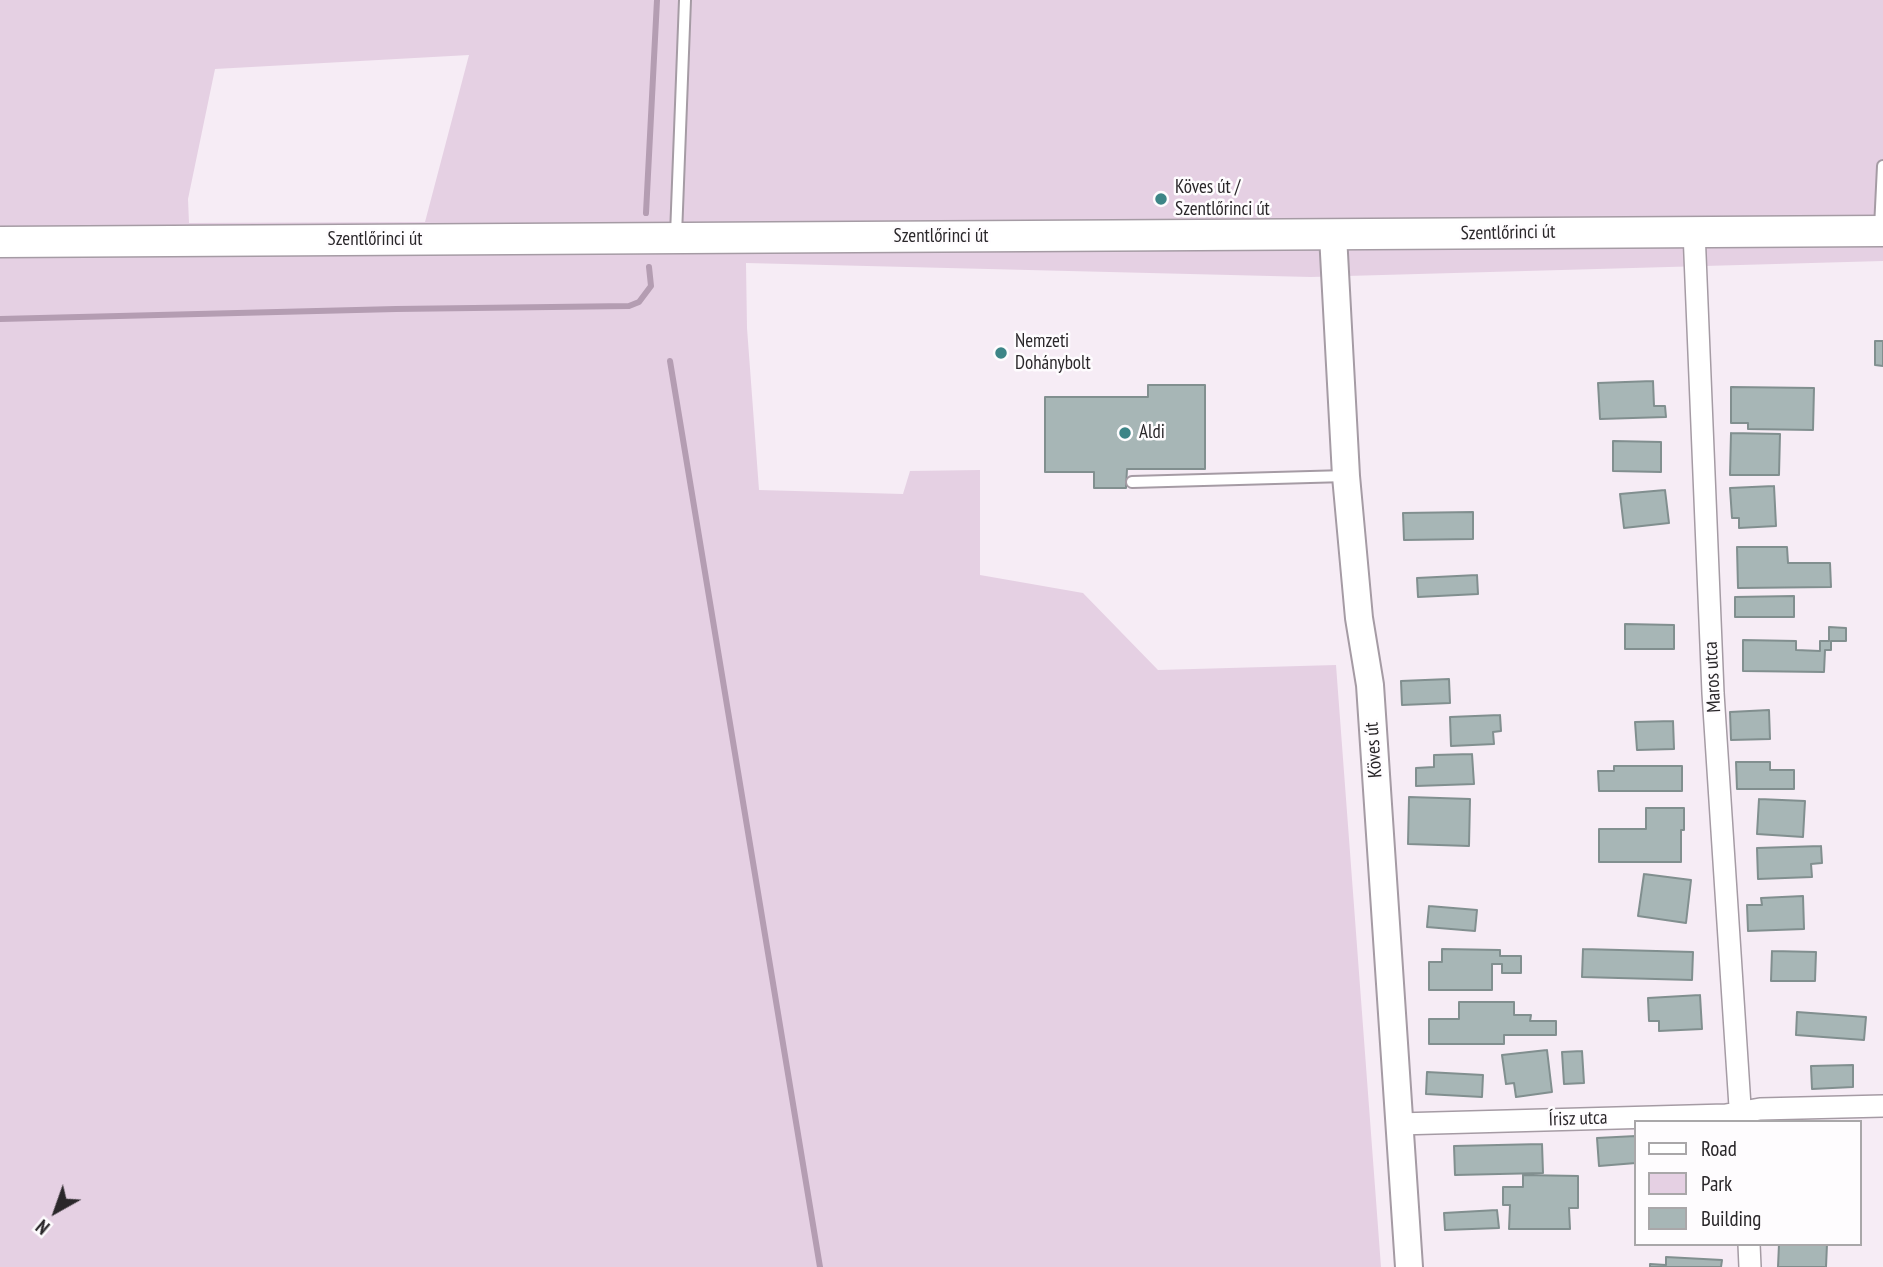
<!DOCTYPE html>
<meta charset="utf-8">
<style>
body{margin:0}
#map{position:relative;width:1883px;height:1267px;overflow:hidden;background:#f6ecf5;font-family:"PT Sans Narrow",sans-serif}
canvas{display:block}
.legend{position:absolute;left:1634px;top:1120px;width:228px;height:126px;box-sizing:border-box;background:#fefcfe;border:2px solid #a9a7a9;margin:0;padding:9px 12px;list-style:none;font-size:21px;color:#2a272a}
.legend li{display:flex;align-items:center;gap:14px;height:35px}
.legend b{width:35px;border:2px solid #a9a7a9}
.north{position:absolute;left:21px;top:1176px;width:70px;height:70px;-webkit-text-stroke:5px #fefcfe;paint-order:stroke;rotate:220deg;font-size:19px;font-weight:700;line-height:28px;text-align:center;color:#2a272a}
.north::after{content:'';display:block;margin:auto;width:24px;height:32px;background:#2a272a;clip-path:polygon(50% 0,100% 100%,50% 72%,0 100%)}
</style>
<div id="map">
<canvas width="1883" height="1267"></canvas>
<ul class="legend">
<li><b style="height:9px;background:#fff"></b>Road</li>
<li><b style="height:19px;background:#e5d0e3"></b>Park</li>
<li><b style="height:19px;background:#a7b6b6"></b>Building</li>
</ul>
<div class="north">N</div>
</div>
<script>
const c = document.querySelector('canvas').getContext('2d');
c.lineJoin = 'round';
function fillPath(path, color) { c.fillStyle = color; c.fill(path, 'evenodd'); }
const poly = rows => new Path2D(rows.map(r => 'M' + r).join(''));
function stroke(path, color, width, dash) { c.strokeStyle = color; c.lineWidth = width; c.lineCap = dash ? 'butt' : 'round'; c.setLineDash(dash || []); c.stroke(path); }
function drawText(font, color, halo, rows, align = 'center') {
  c.font = font + ' "PT Sans Narrow",sans-serif'; c.lineWidth = 5; c.setLineDash([]); c.textBaseline = 'middle'; c.strokeStyle = halo; c.fillStyle = color; for (const [text, x, y, turn = 0] of rows) {
    c.save(); c.translate(x, y); c.rotate((+turn || 0) * Math.PI / 180); c.textAlign = isNaN(turn) ? turn : align; if (halo) c.strokeText(text, 0, 0); c.fillText(text, 0, 0); c.restore();
  }
}
fillPath(poly([
 [0,0,1883,0,1883,261,1311,277,746,263,747,328,759,490,903,494,910,471,980,470,980,575,1083,593,1158,670,1336,665,1381,1267,0,1267],
 [469,55,425,222,189,223,188,199,215,69]
]), '#e5d0e3');
stroke(poly([
 [646,213,657,0],
 [0,319,396,309,629,306,639,302,651,286,649,267],
 [670,361,820,1267]
]), '#b49db2', 6);
const building = poly([
 [1875,341,1883,341,1883,366,1875,365,1875,341],
 [1653,381,1654,406,1665,406,1666,417,1600,419,1598,383,1653,381],
 [1148,385,1205,385,1205,469,1127,469,1126,488,1094,488,1094,472,1045,472,1045,397,1148,397,1148,385],
 [1731,387,1814,388,1813,430,1748,429,1748,423,1731,423,1731,387],
 [1731,433,1780,434,1779,475,1730,475,1731,433],
 [1613,441,1661,442,1661,472,1613,471,1613,441],
 [1774,486,1776,526,1739,528,1739,518,1732,518,1730,488,1774,486],
 [1665,490,1669,523,1624,528,1620,494,1665,490],
 [1473,512,1473,539,1404,540,1403,513,1473,512],
 [1737,547,1787,547,1788,563,1830,563,1831,587,1738,588,1737,547],
 [1477,575,1478,594,1418,597,1417,578,1477,575],
 [1794,596,1794,617,1735,617,1735,597,1794,596],
 [1625,624,1674,625,1674,649,1625,649,1625,624],
 [1829,627,1846,628,1846,641,1831,641,1831,650,1825,650,1824,672,1743,671,1743,640,1796,641,1796,650,1820,651,1820,641,1829,641,1829,627],
 [1449,679,1450,703,1402,705,1401,681,1449,679],
 [1769,710,1770,739,1731,740,1730,712,1769,710],
 [1500,715,1501,731,1493,732,1494,744,1451,746,1450,717,1500,715],
 [1673,721,1674,749,1637,750,1635,722,1673,721],
 [1472,754,1474,784,1416,786,1416,768,1434,767,1434,755,1472,754],
 [1736,762,1770,762,1770,770,1794,770,1794,789,1737,789,1736,762],
 [1614,766,1682,766,1682,791,1599,791,1598,771,1614,771,1614,766],
 [1409,797,1470,799,1469,846,1408,844,1409,797],
 [1759,799,1805,801,1803,837,1757,834,1759,799],
 [1646,808,1684,808,1684,830,1681,830,1681,862,1599,862,1599,829,1646,829,1646,808],
 [1821,846,1822,863,1811,864,1812,877,1758,879,1757,848,1821,846],
 [1644,874,1691,880,1686,923,1638,916,1644,874],
 [1803,896,1804,929,1748,931,1747,905,1762,905,1761,898,1803,896],
 [1429,906,1477,910,1475,931,1427,927,1429,906],
 [1442,949,1500,950,1500,956,1521,956,1521,973,1502,973,1502,964,1492,964,1492,990,1429,990,1429,962,1442,962,1442,949],
 [1583,949,1693,952,1692,980,1582,977,1583,949],
 [1772,951,1816,952,1815,981,1771,981,1772,951],
 [1700,995,1702,1029,1659,1031,1659,1021,1649,1021,1648,998,1700,995],
 [1459,1002,1514,1002,1514,1015,1531,1015,1530,1021,1556,1021,1556,1035,1504,1035,1504,1044,1429,1044,1429,1019,1459,1019,1459,1002],
 [1797,1012,1866,1017,1864,1040,1796,1035,1797,1012],
 [1547,1050,1552,1092,1516,1097,1514,1083,1506,1084,1502,1055,1547,1050],
 [1582,1051,1584,1083,1564,1084,1562,1052,1582,1051],
 [1853,1065,1853,1087,1812,1089,1811,1066,1853,1065],
 [1427,1072,1483,1075,1482,1097,1426,1094,1427,1072],
 [1636,1136,1636,1163,1599,1166,1597,1138,1636,1136],
 [1542,1144,1543,1173,1455,1175,1454,1146,1542,1144],
 [1523,1175,1578,1176,1578,1208,1569,1208,1570,1229,1509,1229,1510,1205,1503,1205,1503,1187,1523,1187,1523,1175],
 [1497,1210,1499,1228,1445,1230,1444,1213,1497,1210],
 [1779,1244,1827,1244,1826,1267,1778,1267,1779,1244],
 [1666,1257,1722,1260,1721,1267,1650,1267,1650,1264,1666,1265,1666,1257]
]);
fillPath(building, '#a7b6b6');
stroke(building, '#818f8f', 2);
const service = poly([
 [1880,228,1883,166],
 [676,235,685,0],
 [1132,482,1346,476]
]);
const minor = poly([
 [1694,231,1713,693,1741,1122],
 [1398,1124,1726,1115,1760,1109,1883,1106],
 [1749,1244,1750,1267]
]);
const tertiary = poly([
 [1333,235,1346,476,1359,618,1370,685,1409,1267]
]);
const secondary = poly([
 [0,242,1883,231]
]);
stroke(service, '#a59ba4', 14);
stroke(minor, '#a59ba4', 24);
stroke(tertiary, '#a59ba4', 30);
stroke(secondary, '#a59ba4', 33);
stroke(service, '#fff', 10);
stroke(minor, '#fff', 21);
stroke(tertiary, '#fff', 26);
stroke(secondary, '#fff', 30);
for (const [x, y, r, color] of [
 [1161,199,7,"#3d8587"],
 [1001,353,7,"#3d8587"],
 [1125,433,7,"#3d8587"]
]) { const dot = new Path2D(); dot.arc(x, y, r, 0, 2 * Math.PI); c.fillStyle = color; c.fill(dot); stroke(dot, '#fefcfe', 2.5); }
drawText('19px', '#2a272a', '#fefcfe', [
 ["Köves út /",1175,188],
 ["Szentlőrinci út",1175,210],
 ["Nemzeti",1015,342],
 ["Dohánybolt",1015,364],
 ["Aldi",1139,433]
], 'left');
drawText('19px', '#2a272a', '#fefcfe', [
 ["Szentlőrinci út",1508,233,-1],
 ["Szentlőrinci út",941,237],
 ["Szentlőrinci út",375,240],
 ["Maros utca",1713,677,-93],
 ["Köves út",1374,750,-94],
 ["Írisz utca",1578,1119,-2]
]);
</script>
